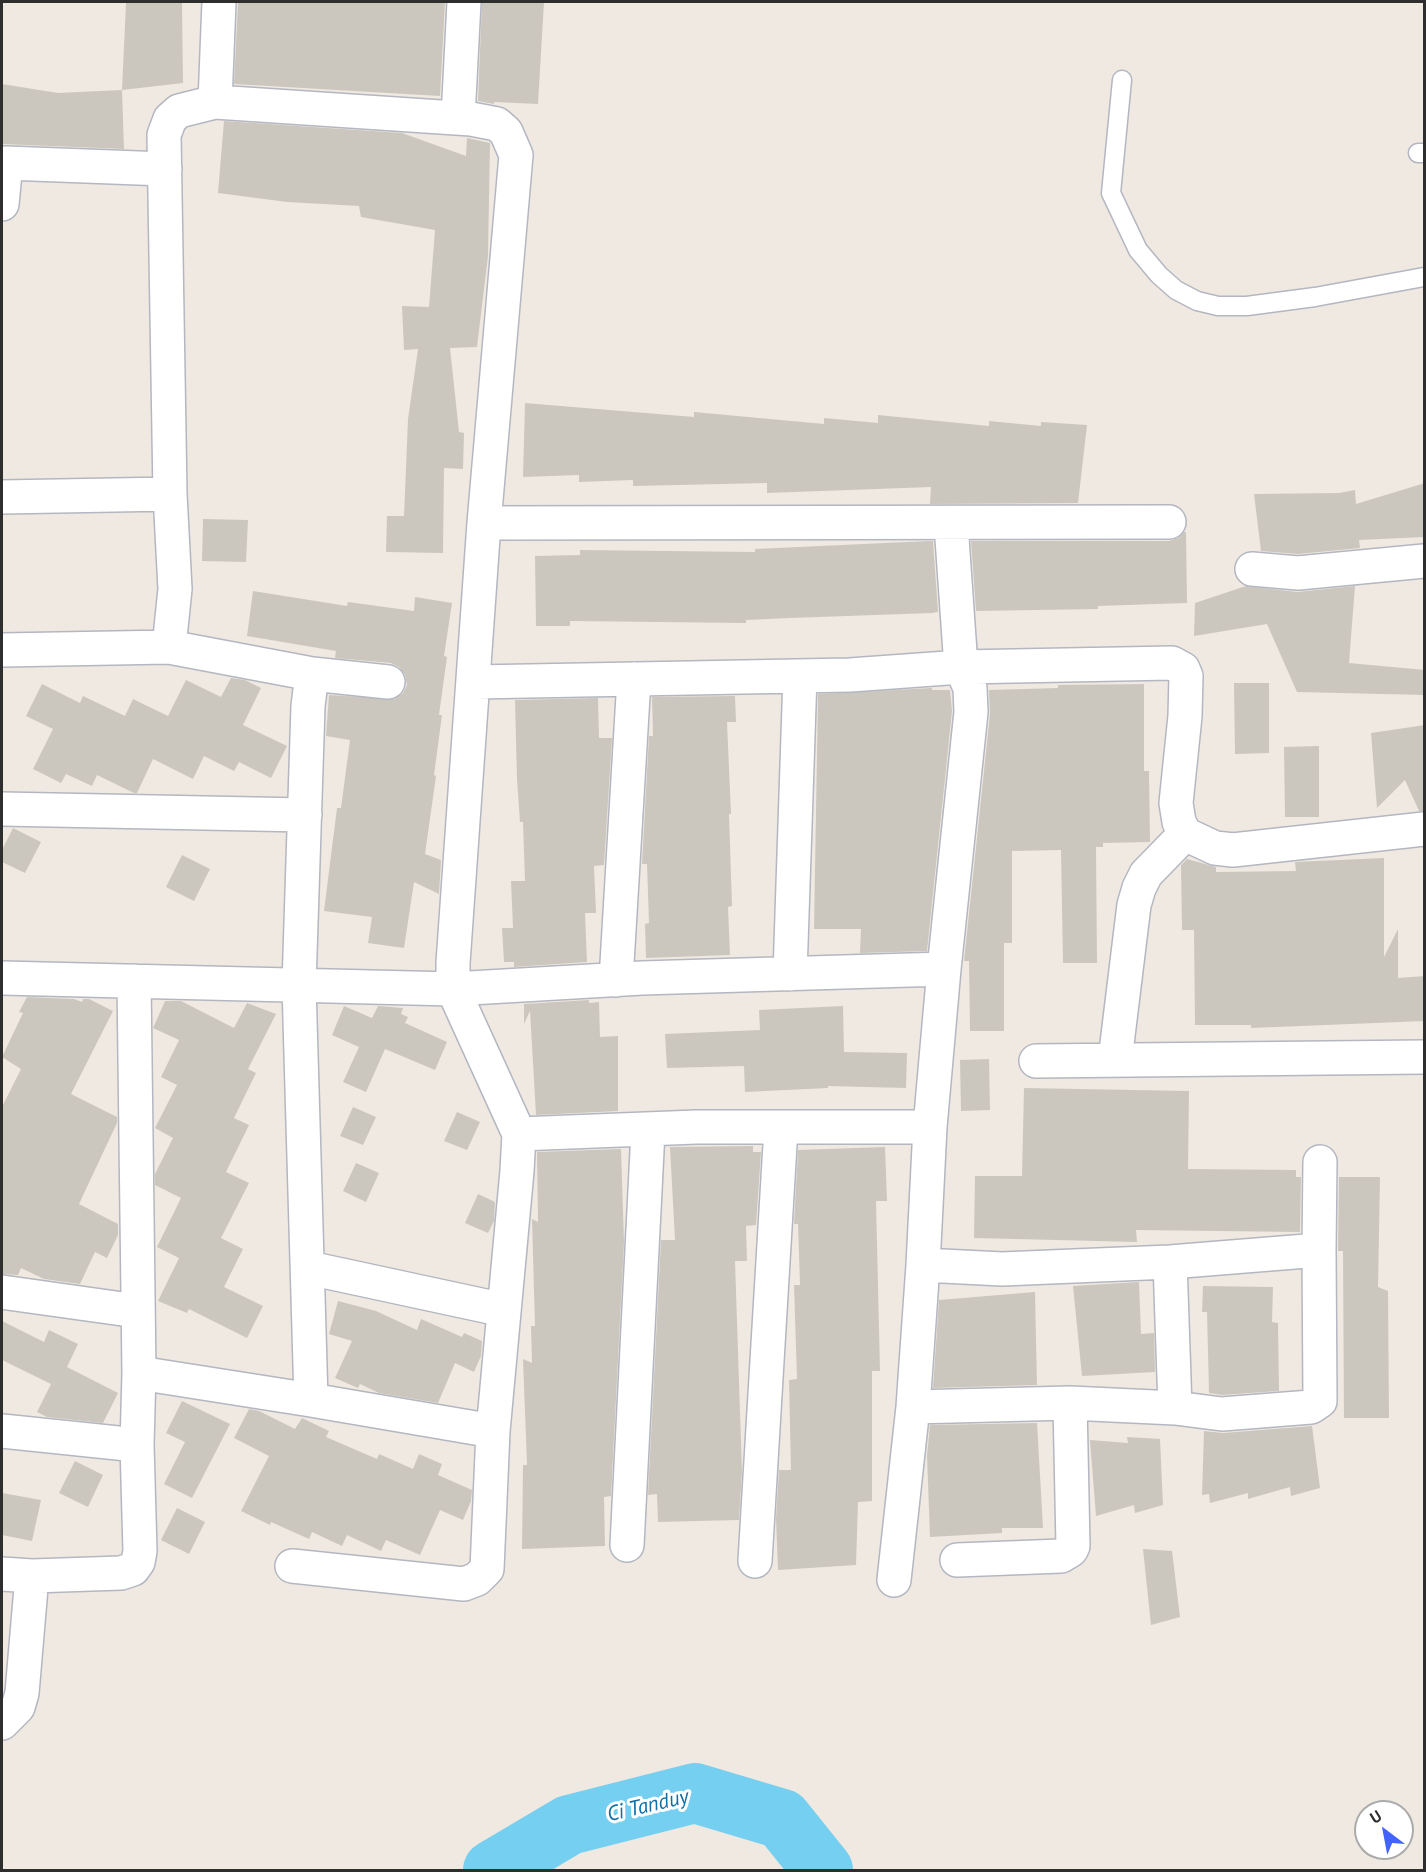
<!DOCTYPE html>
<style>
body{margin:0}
#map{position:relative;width:1426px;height:1872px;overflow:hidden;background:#efe9e1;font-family:"PT Sans",sans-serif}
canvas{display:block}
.frame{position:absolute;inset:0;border:3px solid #2e2e2e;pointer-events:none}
.north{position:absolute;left:1354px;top:1800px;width:60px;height:60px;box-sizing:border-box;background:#fff;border:2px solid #ababab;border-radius:50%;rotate:328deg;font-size:16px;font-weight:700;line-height:24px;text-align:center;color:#2e2e2e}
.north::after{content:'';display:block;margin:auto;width:21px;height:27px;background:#4264fb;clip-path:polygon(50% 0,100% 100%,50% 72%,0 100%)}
</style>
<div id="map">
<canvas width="1426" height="1872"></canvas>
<div class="frame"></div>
<div class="north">U</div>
</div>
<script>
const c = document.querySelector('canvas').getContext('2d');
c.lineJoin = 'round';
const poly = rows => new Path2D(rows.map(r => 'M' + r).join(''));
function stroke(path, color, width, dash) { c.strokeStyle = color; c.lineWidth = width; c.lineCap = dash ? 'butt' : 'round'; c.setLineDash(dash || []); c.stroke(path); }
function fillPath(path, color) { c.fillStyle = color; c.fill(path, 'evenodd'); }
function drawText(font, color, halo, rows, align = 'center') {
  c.font = font + ' "PT Sans",sans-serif'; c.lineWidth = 6; c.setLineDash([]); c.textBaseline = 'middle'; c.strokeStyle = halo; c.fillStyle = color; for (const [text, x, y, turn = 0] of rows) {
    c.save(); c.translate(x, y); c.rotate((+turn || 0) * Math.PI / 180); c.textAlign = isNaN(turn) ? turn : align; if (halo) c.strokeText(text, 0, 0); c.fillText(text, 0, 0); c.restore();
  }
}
stroke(poly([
 [493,1870,569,1825,695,1793,782,1819,823,1870]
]), '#75cff0', 60);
fillPath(poly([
 [182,2,183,83,122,90,126,3],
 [238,2,445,2,440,96,234,84],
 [482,2,544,2,538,104,494,102,494,104,478,101],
 [2,84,58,93,122,90,124,149,2,144],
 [224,121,402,133,466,156,467,138,490,143,488,256,477,347,450,348,459,432,464,433,463,469,444,468,443,553,386,552,387,516,404,516,408,419,418,349,404,350,402,306,429,307,435,230,361,217,359,206,287,202,218,193],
 [525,403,694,417,694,412,824,424,824,418,878,423,878,415,989,426,989,421,1041,426,1041,422,1087,425,1078,503,930,504,931,487,767,493,767,483,633,486,633,480,579,482,579,475,523,477],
 [1425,483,1425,537,1359,540,1360,548,1298,554,1261,551,1254,494,1339,493,1355,490,1356,504],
 [203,519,248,520,246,562,202,561],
 [1184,532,1186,532,1187,603,1098,606,1098,609,976,611,971,541,1169,541,1178,538],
 [929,541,933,541,938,612,932,613,790,618,746,620,746,623,570,621,570,626,536,626,535,556,580,555,580,550,755,552,755,549],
 [1246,586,1297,592,1355,586,1349,663,1425,670,1425,695,1297,692,1267,624,1194,636,1195,603],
 [253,591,347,606,348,602,414,611,415,597,452,603,444,656,447,657,439,715,442,715,434,775,436,776,425,854,441,860,439,894,414,882,404,948,368,943,372,917,324,911,337,808,341,808,350,740,326,736,329,695,395,699,403,693,407,685,405,675,399,667,391,663,335,658,336,651,247,636],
 [231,678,245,680,261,688,243,725,287,746,271,778,239,762,234,771,204,756,193,779,153,759,137,793,134,793,97,775,92,786,66,774,61,783,33,769,53,729,26,716,42,684,80,703,83,696,125,716,133,699,168,716,186,680,221,697],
 [1234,683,1269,683,1269,753,1235,754],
 [1144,684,1144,771,1149,771,1150,842,1103,843,1103,847,1096,847,1097,963,1063,963,1061,850,1012,851,1012,943,1004,943,1004,1031,970,1031,969,961,964,961,990,714,989,690,1058,688,1058,685],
 [932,688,932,690,950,690,952,711,927,951,860,953,861,929,814,929,818,694],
 [735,696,736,722,727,722,731,814,729,814,732,906,728,907,730,955,646,958,645,924,649,923,647,864,642,864,649,736,653,736,652,697],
 [598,698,599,738,612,738,604,865,594,866,596,913,585,913,587,962,514,967,514,962,504,962,502,928,513,928,511,881,525,881,523,822,520,822,517,779,515,700],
 [1425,725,1425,811,1419,811,1405,780,1377,808,1371,733],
 [1319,746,1319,817,1285,817,1284,747],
 [13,828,41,842,25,873,2,862,2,850],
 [182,855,210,869,194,901,166,887],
 [1384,858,1384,957,1398,929,1398,978,1425,976,1425,1021,1251,1028,1251,1025,1195,1025,1194,930,1182,930,1181,865,1187,859,1216,867,1216,872,1296,871,1295,862],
 [27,997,74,999,82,1002,83,999,89,999,113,1011,71,1094,117,1117,117,1123,79,1204,118,1224,118,1235,107,1258,95,1252,80,1284,44,1279,21,1268,18,1275,2,1274,2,1107,21,1069,2,1057,23,1013,19,1012],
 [589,1000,589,1003,599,1002,600,1037,618,1036,618,1111,536,1115,530,1011,524,1024,524,1004],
 [165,1001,181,1001,234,1028,247,1003,276,1014,248,1069,256,1073,234,1118,249,1125,226,1172,249,1183,221,1238,243,1249,224,1287,263,1306,247,1338,189,1309,187,1313,158,1301,179,1258,157,1247,181,1198,155,1185,155,1174,173,1138,155,1128,177,1085,161,1077,179,1040,153,1028],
 [344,1006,372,1018,378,1006,403,1008,401,1014,408,1017,405,1023,447,1042,435,1070,385,1049,366,1092,343,1082,359,1047,332,1035],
 [843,1006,844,1052,907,1053,906,1088,828,1086,828,1088,745,1092,744,1066,667,1068,665,1034,760,1030,759,1010],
 [989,1059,990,1110,961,1111,960,1060],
 [1024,1088,1189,1091,1188,1169,1296,1170,1296,1177,1301,1177,1300,1232,1136,1230,1137,1242,974,1238,975,1176,1022,1176],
 [353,1107,376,1117,363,1145,340,1136],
 [457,1112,480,1122,467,1150,444,1141],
 [753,1146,753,1152,761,1152,756,1225,746,1226,747,1261,735,1261,742,1472,739,1520,658,1522,657,1494,648,1495,661,1240,675,1240,670,1147],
 [885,1147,887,1201,876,1201,880,1371,872,1371,872,1501,858,1502,856,1565,778,1570,776,1518,779,1470,791,1470,789,1380,797,1379,794,1285,800,1285,798,1224,794,1224,798,1150],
 [621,1149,624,1242,611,1496,604,1497,605,1546,522,1549,523,1465,527,1465,523,1359,532,1363,531,1326,535,1326,532,1219,538,1222,537,1152],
 [356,1163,379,1173,366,1202,343,1191],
 [1339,1177,1380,1177,1378,1287,1388,1291,1389,1418,1344,1418,1343,1251,1338,1251],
 [478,1194,495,1202,494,1221,488,1233,465,1223],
 [1139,1282,1141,1334,1154,1333,1155,1372,1082,1376,1073,1286],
 [1203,1286,1273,1287,1272,1322,1278,1323,1279,1391,1222,1395,1209,1393,1207,1312,1202,1312],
 [1035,1292,1037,1385,933,1388,939,1300],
 [338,1301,376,1311,417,1330,421,1319,462,1337,464,1333,482,1341,481,1356,474,1372,455,1363,438,1403,379,1393,360,1384,358,1388,335,1378,352,1341,329,1334],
 [2,1321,44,1342,49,1330,78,1344,67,1367,118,1393,103,1423,47,1417,37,1412,51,1384,2,1360],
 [182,1401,230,1424,192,1498,164,1484,185,1442,166,1433],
 [249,1409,259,1411,295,1429,302,1418,329,1431,326,1437,377,1459,379,1454,413,1469,419,1454,442,1464,438,1475,472,1490,471,1501,463,1520,440,1510,420,1555,386,1540,381,1551,347,1535,342,1546,312,1532,309,1539,271,1522,270,1525,241,1511,269,1456,234,1438],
 [1037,1423,1043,1528,1002,1528,1002,1533,930,1537,927,1455,930,1425],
 [1312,1426,1320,1488,1291,1496,1290,1487,1248,1499,1248,1493,1210,1503,1209,1494,1202,1495,1204,1431,1223,1433],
 [1127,1437,1160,1439,1163,1505,1135,1513,1134,1505,1096,1516,1090,1440,1128,1443],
 [75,1461,103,1475,88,1507,59,1493],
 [2,1493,41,1500,32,1541,2,1535],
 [177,1508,205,1522,189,1554,161,1540],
 [1143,1549,1172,1551,1180,1617,1151,1625]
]), '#cbc7bf');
const lane = poly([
 [1122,80,1111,193,1138,250,1159,275,1176,290,1197,301,1218,306,1247,306,1315,297,1424,277],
 [1418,153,1424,153]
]);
const street = poly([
 [215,102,219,2],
 [458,118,464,2],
 [2,204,6,163,165,169],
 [2,497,170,494],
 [484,523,1169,522],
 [1252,569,1298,573,1424,561],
 [169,647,175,589,170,494,164,135,170,119,179,111,215,102,471,119,497,124,506,132,516,155,484,523,453,963,453,989,519,1134,517,1171,493,1431,487,1569,477,1579,464,1584,292,1566],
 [2,650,169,647,312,674,308,706,299,985,311,1400,139,1373],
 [312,674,388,682],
 [475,682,850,675,961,667,1172,663,1183,669,1186,676,1185,716,1176,803,1179,822,1185,834,1215,848,1233,850,1424,829],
 [2,809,305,815],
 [944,969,930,1127,923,1265,1002,1269,1170,1262,1319,1250,1320,1401,1311,1407,1222,1414,1175,1408,1170,1262],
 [790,974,800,676],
 [2,978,453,989,642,978,944,969,971,712,970,688,961,667,951,524],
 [616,980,634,679],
 [1115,1060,1134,905,1139,888,1146,874,1185,834],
 [1036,1061,1424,1057],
 [519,1134,696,1127,930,1127],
 [1319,1250,1320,1162],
 [309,1268,504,1310],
 [2,1292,137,1311],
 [311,1400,493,1431],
 [913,1407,1070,1403,1175,1408],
 [2,1431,137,1445],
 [627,1545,648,1131],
 [957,1560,1061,1556,1071,1550,1073,1546,1070,1403],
 [755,1561,781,1128],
 [2,1574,32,1576,121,1573,133,1569,138,1562,140,1551,137,1445,139,1373,134,981],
 [894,1580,913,1407,923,1265],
 [2,1723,18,1707,22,1693,32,1576]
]);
stroke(lane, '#b4b7c1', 21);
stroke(street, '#b4b7c1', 36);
stroke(lane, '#fff', 18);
stroke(street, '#fff', 33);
drawText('italic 21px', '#0d6fa3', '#fff', [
 ["Ci Tanduy",648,1806,-13]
]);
</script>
